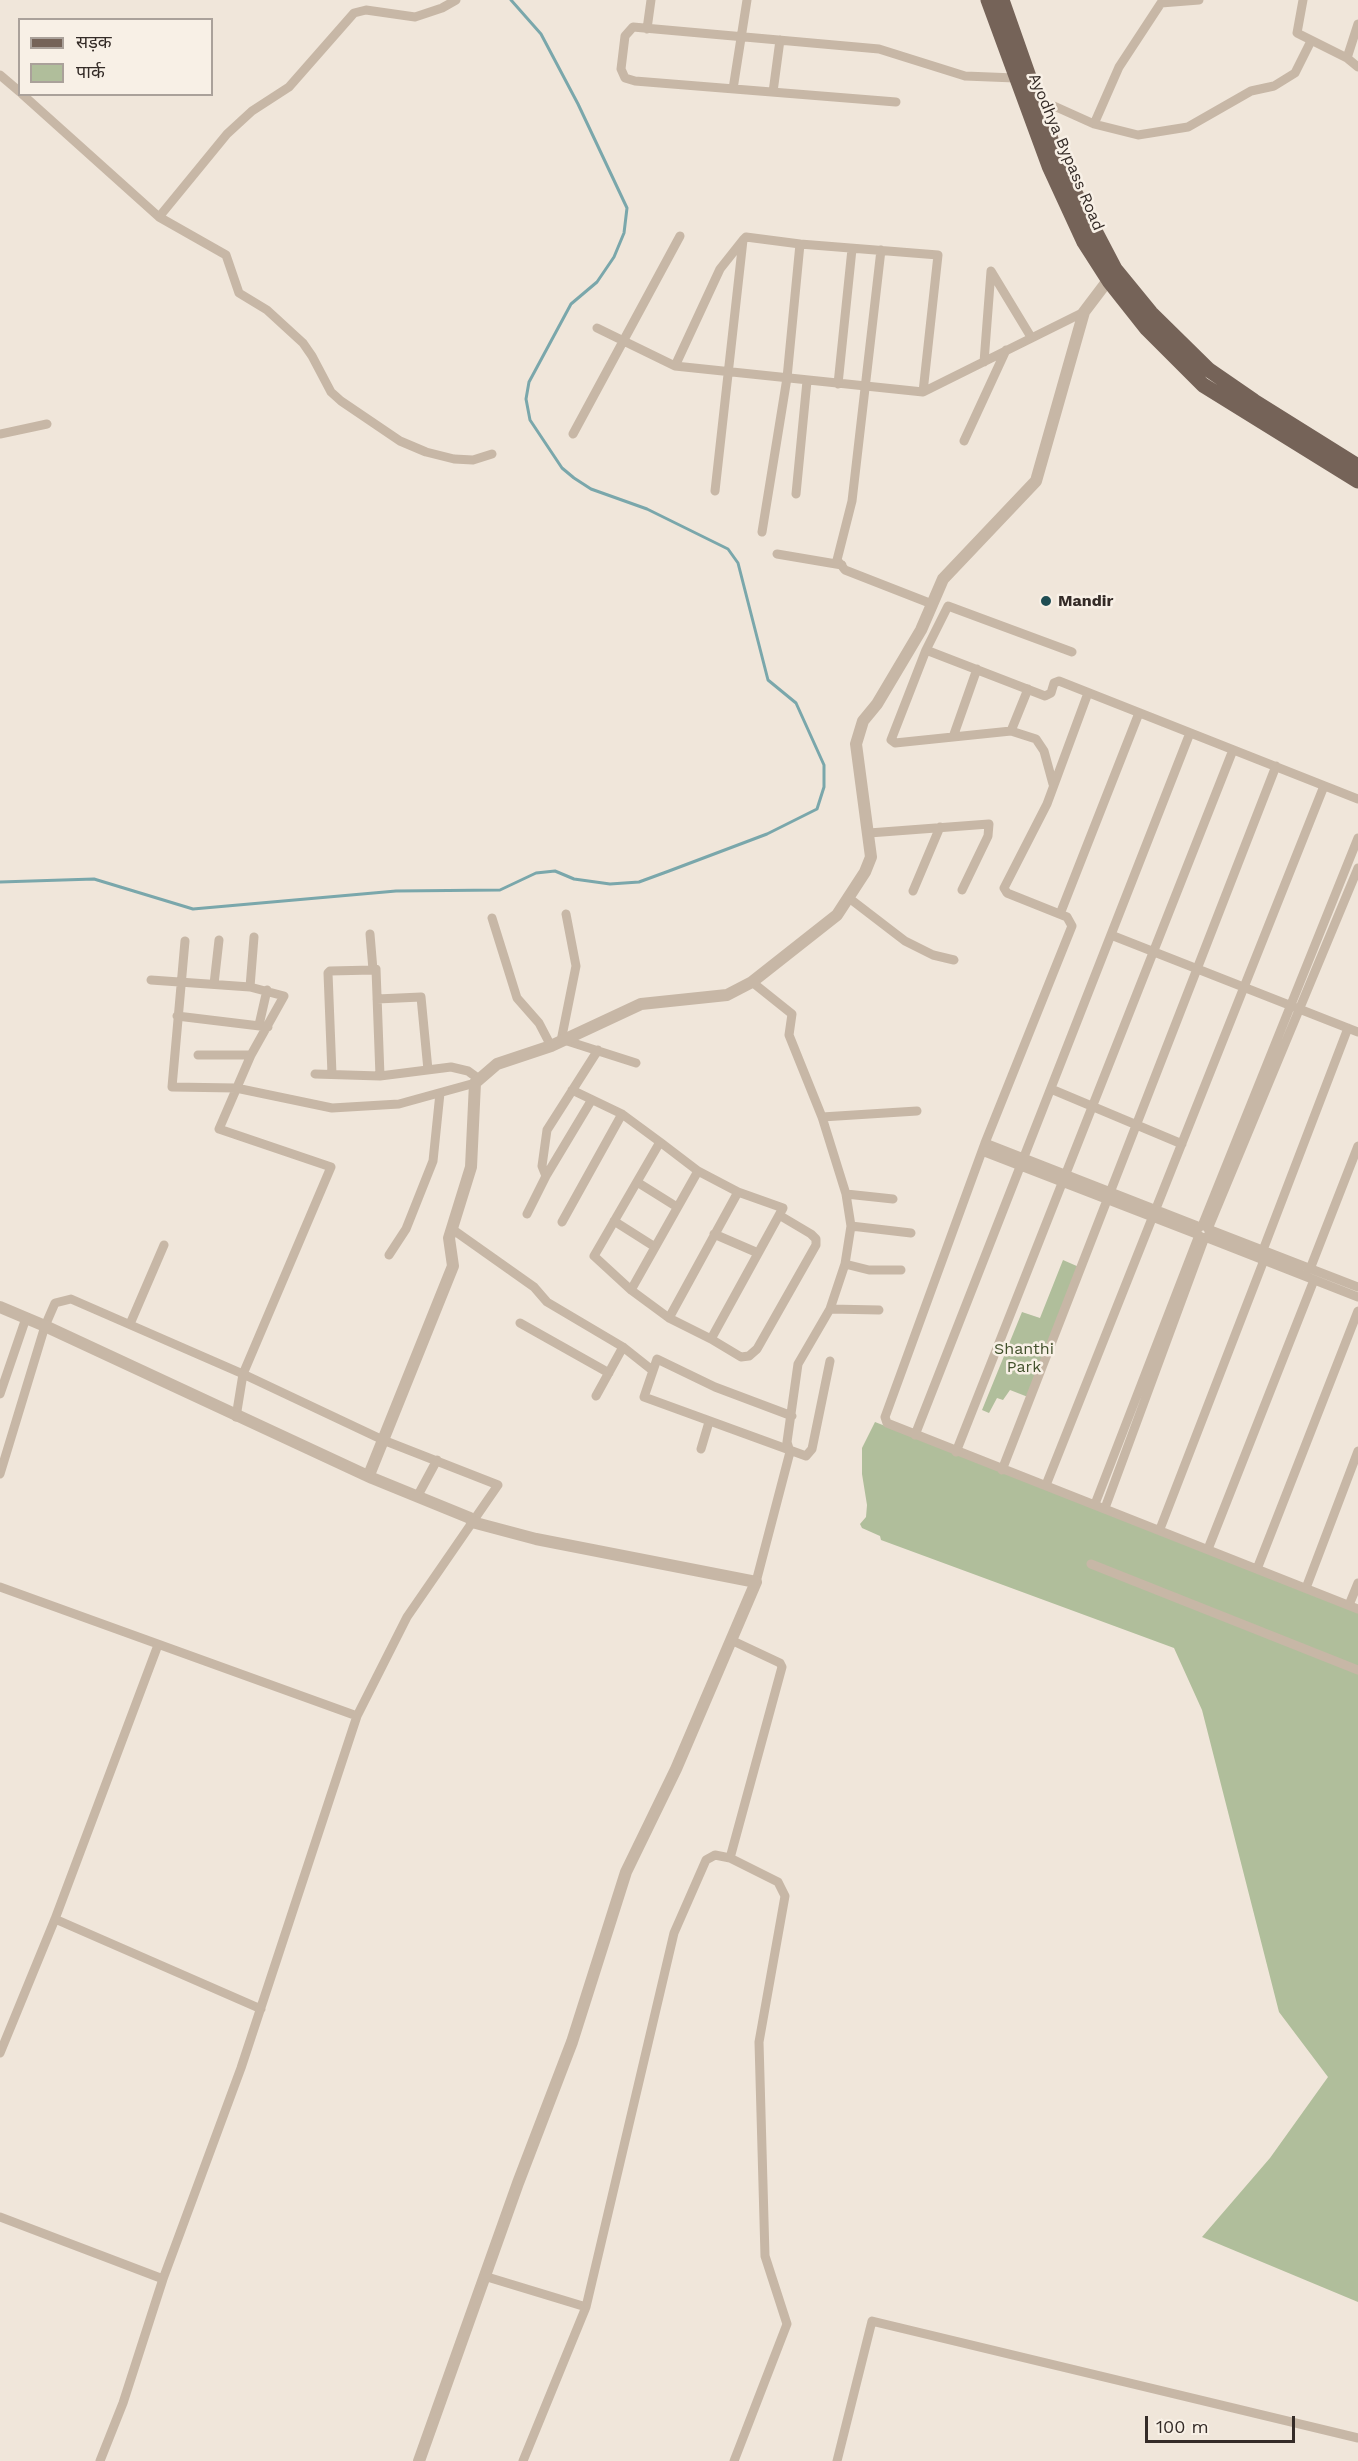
<!DOCTYPE html>
<meta charset="utf-8">
<style>
body{margin:0}
#map{position:relative;width:1358px;height:2461px;overflow:hidden;background:#f0e6da;font-family:"Work Sans","Noto Sans Devanagari",sans-serif}
canvas{display:block}
.legend{position:absolute;left:18px;top:18px;width:195px;height:78px;box-sizing:border-box;background:#f8f0e6;border:2px solid #aaa19a;margin:0;padding:8px 10px;list-style:none;font-size:18px;color:#342b27}
.legend li{display:flex;align-items:center;gap:12px;height:30px}
.legend b{width:30px;border:2px solid #aaa19a}
.scale{position:absolute;left:1145px;top:2416px;width:150px;height:27px;box-sizing:border-box;border:3px solid #342b27;border-top:0;padding-left:8px;font-size:18px;line-height:21px;white-space:nowrap;color:#342b27;-webkit-text-stroke:4px #f8f0e6;paint-order:stroke}
</style>
<div id="map">
<canvas width="1358" height="2461"></canvas>
<ul class="legend">
<li><b style="height:8px;background:#756358"></b>सड़क</li>
<li><b style="height:16px;background:#b0be9b"></b>पार्क</li>
</ul>
<div class="scale">100 m</div>
</div>
<script>
const c = document.querySelector('canvas').getContext('2d');
c.lineJoin = 'round';
function fillPath(path, color) { c.fillStyle = color; c.fill(path, 'evenodd'); }
const poly = rows => new Path2D(rows.map(r => 'M' + r).join(''));
function stroke(path, color, width, dash) { c.strokeStyle = color; c.lineWidth = width; c.lineCap = dash ? 'butt' : 'round'; c.setLineDash(dash || []); c.stroke(path); }
function drawText(font, color, halo, rows, align = 'center') {
  c.font = font + ' "Work Sans",sans-serif'; c.lineWidth = 5; c.setLineDash([]); c.textBaseline = 'middle'; c.strokeStyle = halo; c.fillStyle = color; for (const [text, x, y, turn = 0] of rows) {
    c.save(); c.translate(x, y); c.rotate((+turn || 0) * Math.PI / 180); c.textAlign = isNaN(turn) ? turn : align; if (halo) c.strokeText(text, 0, 0); c.fillText(text, 0, 0); c.restore();
  }
}
fillPath(poly([
 [1063,1260,1079,1267,1028,1397,1010,1390,1003,1400,997,1398,989,1413,982,1410,1022,1312,1040,1318],
 [875,1422,1358,1611,1358,2302,1202,2237,1270,2158,1328,2077,1279,2012,1202,1710,1174,1648,881,1540,880,1536,862,1528,860,1524,866,1517,867,1505,862,1474,862,1448]
]), '#b0be9b');
stroke(poly([
 [0,882,94,879,193,909,396,891,500,890,536,873,555,871,574,879,610,884,639,882,669,871,767,834,817,809,824,787,824,765,796,703,768,680,738,563,728,549,647,509,591,489,574,478,562,468,530,420,526,399,529,382,571,304,597,282,614,257,624,233,627,208,578,104,541,34,511,0]
]), '#7aa7ab', 3);
stroke(poly([
 [1303,0,1297,33,1347,58,1358,67],
 [647,29,651,0],
 [1347,58,1358,24],
 [0,75,20,92],
 [733,89,747,0],
 [773,92,780,40],
 [22,94,159,217,226,255,239,293,267,310,303,343,312,356,331,392,341,401,400,441,426,452,454,459,473,460,492,454],
 [896,102,635,81,625,78,621,69,625,36,633,27,879,49,965,76,1015,78],
 [1037,107,1054,106,1094,124,1138,135,1188,127,1251,91,1274,86,1295,73,1311,41],
 [1094,124,1119,67,1161,3,1199,0],
 [159,217,227,134,252,111,289,87,354,13,366,10,415,17,442,8,456,0],
 [881,250,852,501,837,560,845,570,932,604],
 [597,328,675,366,923,392,1084,312],
 [984,362,991,271,1031,337],
 [675,366,720,269,743,240],
 [838,384,852,249],
 [0,434,47,424],
 [573,434,680,236],
 [964,441,1006,350],
 [715,491,743,240,746,237,800,244],
 [796,494,807,381],
 [762,532,787,378,800,244,938,255,923,392],
 [777,554,842,565],
 [926,650,1045,696,1051,693,1054,683,1059,681,1358,799],
 [1028,689,1011,731,895,743,891,740,926,650,948,606,1072,652],
 [1088,693,1047,804,1004,888,1007,893,1067,917,1072,926,985,1143,885,1417,887,1423,1358,1609],
 [1011,731,1036,739,1044,751,1053,784],
 [953,737,977,669],
 [869,833,989,824,988,836,962,890],
 [1358,868,1208,1229,1358,1287],
 [913,891,940,827],
 [849,898,905,941,933,955,954,960],
 [1060,914,1139,713],
 [492,918,517,998,539,1023,551,1046],
 [1111,935,1358,1032],
 [185,941,172,1087,236,1088,332,1108,399,1104,475,1083],
 [373,970,376,969,380,1076],
 [151,980,250,987,284,996,251,1055,219,1129,331,1167,243,1374,236,1417],
 [752,982,792,1014,789,1035,822,1117,846,1194,851,1226,845,1264,830,1309,798,1364,787,1442,790,1452,756,1582],
 [214,984,219,940],
 [250,987,254,937],
 [377,999,421,997,428,1070],
 [177,1016,268,1027],
 [259,1025,267,990],
 [564,1040,636,1063],
 [561,1041,576,966,566,914],
 [198,1055,251,1055],
 [315,1074,380,1076,451,1067,468,1071,479,1079],
 [332,1074,328,973,330,971,373,970,370,934],
 [1051,1089,1182,1144],
 [572,1090,622,1114,660,1142,594,1256,631,1290,669,1318,711,1339,783,1208,738,1192,698,1171,660,1142],
 [822,1117,917,1111],
 [985,1143,1200,1227],
 [982,1151,1199,1235,1095,1504],
 [546,1176,542,1166,547,1130,598,1050],
 [637,1182,677,1207],
 [846,1194,893,1199],
 [527,1214,546,1176,591,1101],
 [614,1221,655,1247],
 [562,1222,622,1114],
 [851,1226,911,1233],
 [1202,1226,1358,838],
 [452,1229,534,1287,547,1302,623,1347,652,1370],
 [714,1234,758,1253],
 [1263,1250,1348,1028],
 [389,1255,406,1229,433,1161,440,1093],
 [845,1264,869,1270,901,1270],
 [1310,1269,1358,1146],
 [631,1290,698,1171],
 [830,1309,879,1310],
 [669,1318,738,1192],
 [520,1323,609,1373],
 [130,1324,164,1245],
 [711,1339,741,1357,749,1356,757,1349,816,1245,816,1239,811,1234,779,1215],
 [0,1394,26,1318],
 [596,1396,623,1347],
 [792,1416,715,1387,657,1359,644,1397,806,1456,812,1449,830,1361],
 [915,1435,1190,733],
 [701,1449,709,1422],
 [956,1452,1233,750],
 [1002,1470,1276,766],
 [0,1474,45,1326,55,1303,71,1299,243,1374,383,1440,498,1485,407,1617,357,1716,241,2068,163,2279,123,2403,100,2461],
 [1046,1485,1324,786],
 [417,1497,437,1460],
 [1105,1508,1205,1237,1358,1297],
 [1160,1529,1264,1260],
 [1208,1549,1314,1280],
 [1091,1564,1358,1670],
 [1257,1569,1358,1311],
 [0,1587,357,1716],
 [1306,1588,1358,1451],
 [1349,1605,1358,1583],
 [731,1640,780,1663,782,1667,730,1858,778,1882,785,1896,759,2042,765,2256,787,2324,734,2461],
 [55,1919,261,2009],
 [0,2053,55,1919,158,1645],
 [0,2217,163,2279],
 [484,2276,586,2307],
 [523,2461,586,2307,674,1933,706,1860,715,1855,730,1858],
 [837,2461,872,2321,1358,2438]
]), '#c7b7a6', 9);
stroke(poly([
 [0,1307,45,1326,372,1478,470,1518,472,1522,536,1539,756,1582,676,1769,626,1872,572,2042,518,2183,419,2461],
 [369,1475,453,1266,449,1238,471,1167,475,1083,497,1064,551,1046,641,1004,727,995,752,982,837,915,865,872,871,857,856,744,863,721,877,704,921,630,943,579,1036,481,1084,312,1112,275]
]), '#c7b7a6', 12);
stroke(poly([
 [988,0,1049,166,1084,242,1109,281,1147,329,1203,385,1358,481],
 [1002,0,1059,162,1115,269,1151,313,1209,370,1254,401,1358,466]
]), '#756358', 15);
for (const [x, y, r, color] of [
 [1046,601,6,"#1f4d53"]
]) { const dot = new Path2D(); dot.arc(x, y, r, 0, 2 * Math.PI); c.fillStyle = color; c.fill(dot); stroke(dot, '#f8f0e6', 2); }
drawText('16px', '#342b27', '#f8f0e6', [
 ["Ayodhya Bypass Road",1066,152,67]
]);
drawText('bold 16px', '#342b27', '#f8f0e6', [
 ["Mandir",1058,601]
], 'left');
drawText('16px', '#42512c', '#f8f0e6', [
 ["Shanthi",1024,1349],
 ["Park",1024,1367]
]);
</script>
